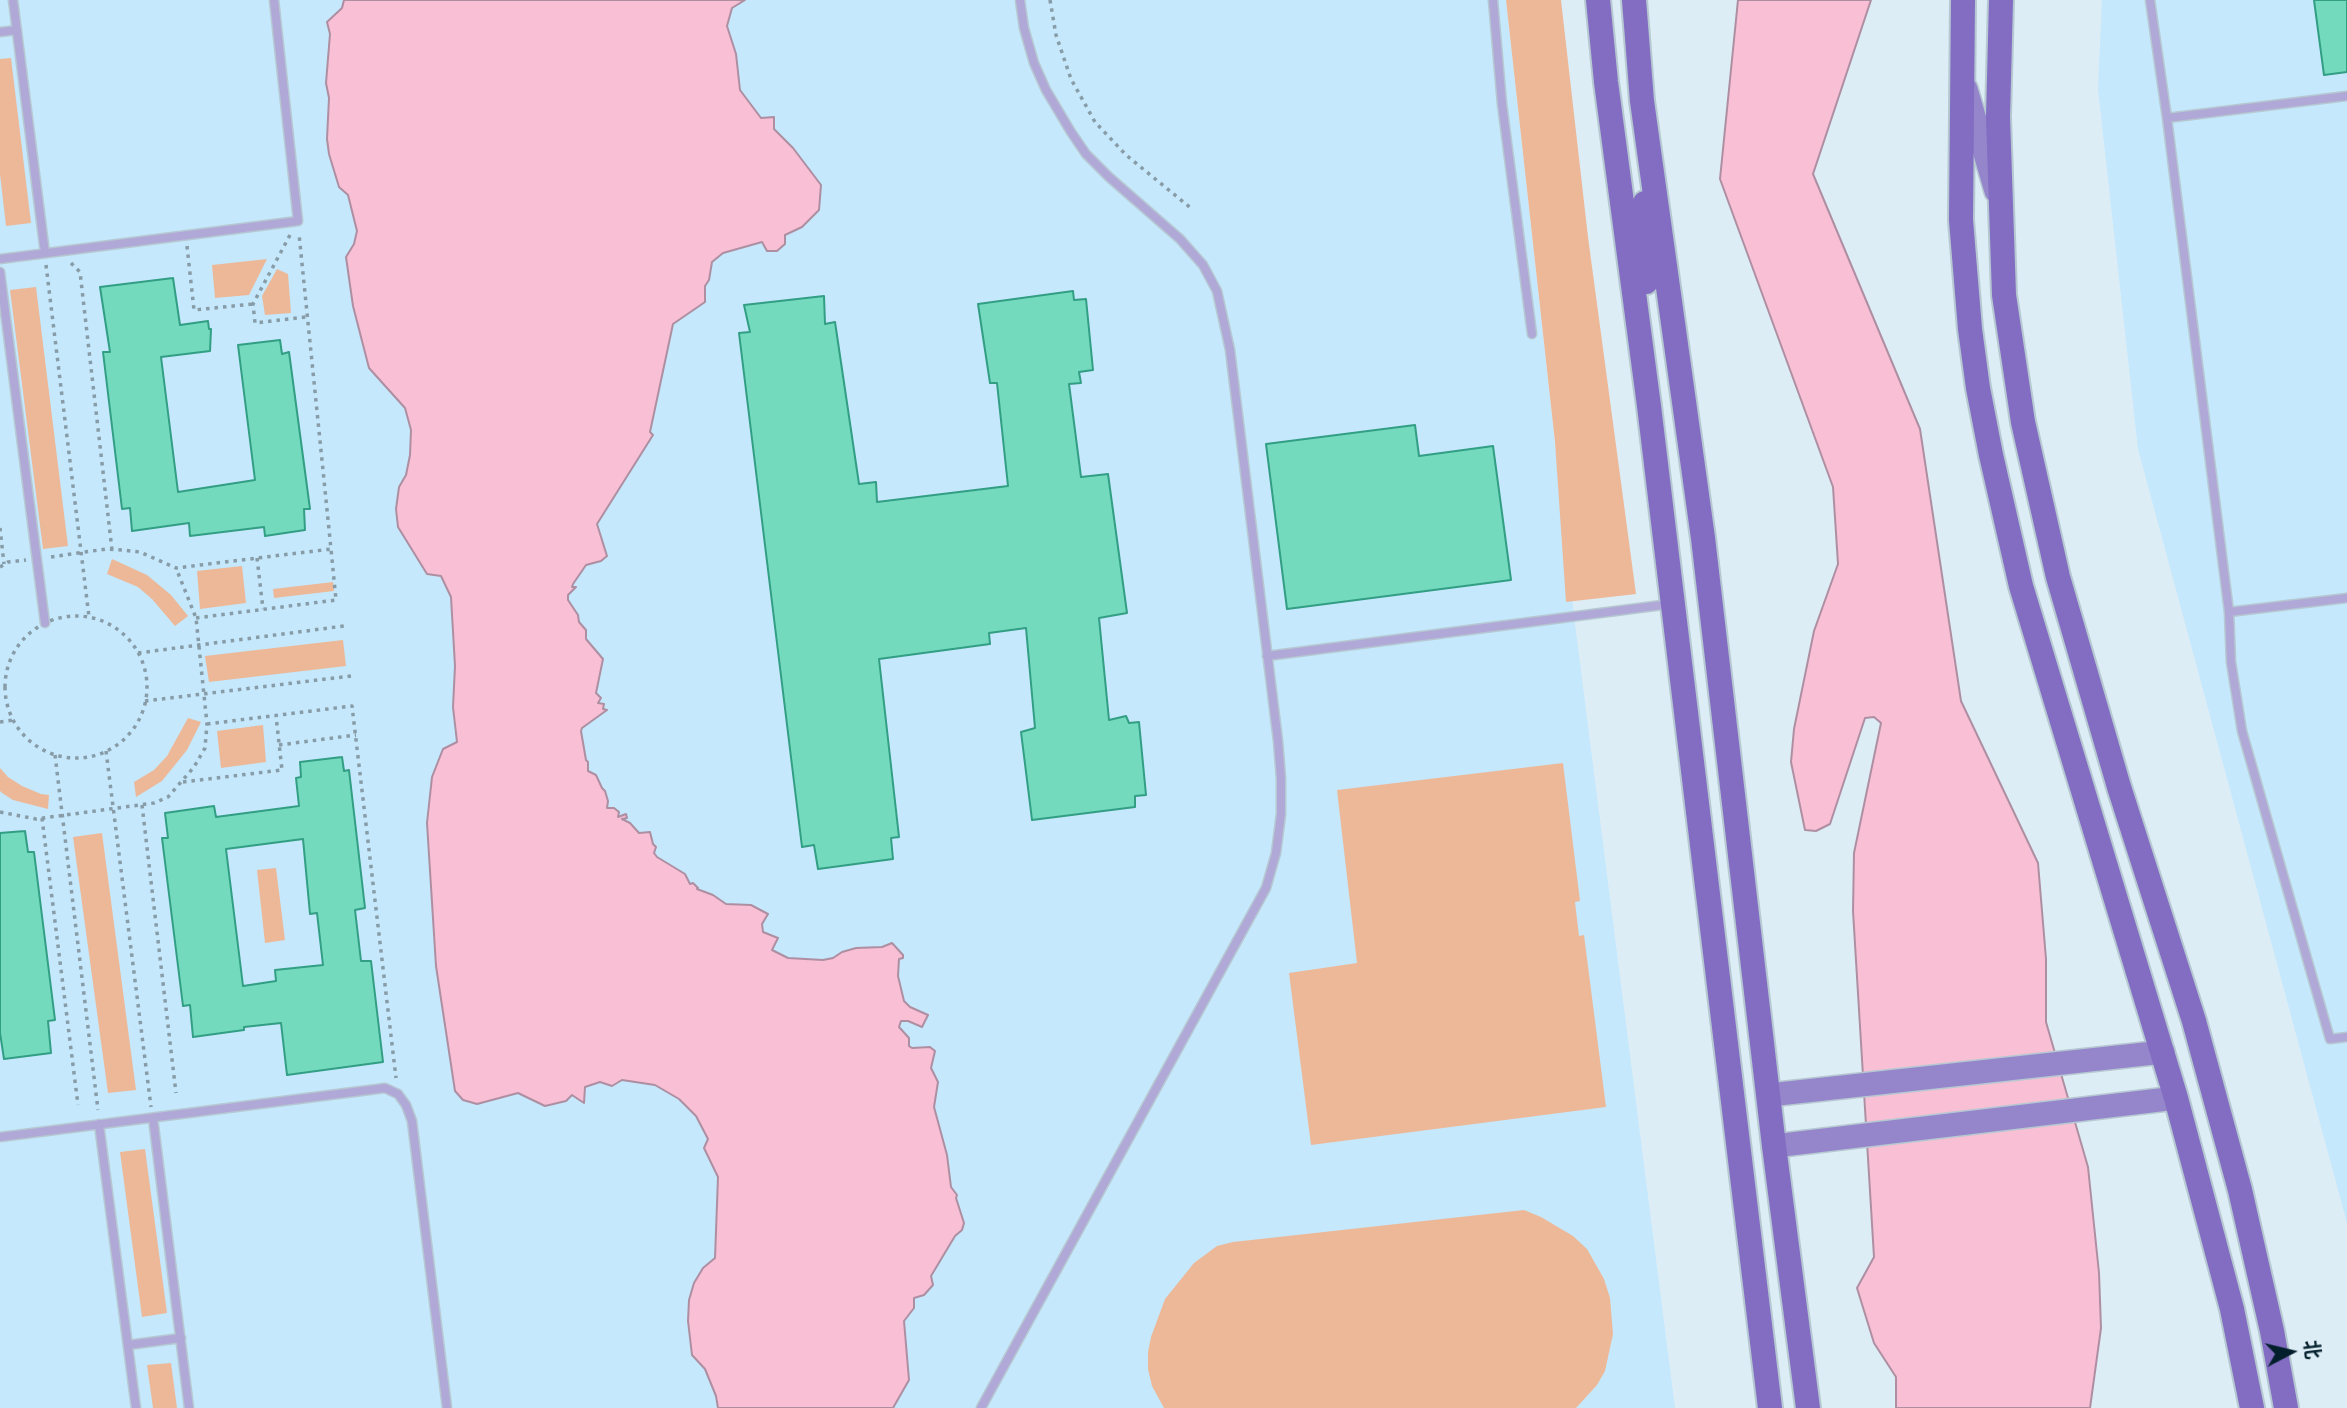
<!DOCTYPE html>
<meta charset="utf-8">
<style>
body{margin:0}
#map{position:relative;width:2347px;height:1408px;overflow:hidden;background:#ddedf6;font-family:Signika,"Noto Sans SC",sans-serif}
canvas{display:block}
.north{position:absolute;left:2256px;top:1317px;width:70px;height:70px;-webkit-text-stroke:5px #ddedf6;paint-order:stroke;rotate:83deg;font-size:19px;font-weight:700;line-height:28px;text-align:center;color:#031f2c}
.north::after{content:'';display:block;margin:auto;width:24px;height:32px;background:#031f2c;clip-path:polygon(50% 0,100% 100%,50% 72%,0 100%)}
</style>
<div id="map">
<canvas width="2347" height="1408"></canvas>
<div class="north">北</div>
</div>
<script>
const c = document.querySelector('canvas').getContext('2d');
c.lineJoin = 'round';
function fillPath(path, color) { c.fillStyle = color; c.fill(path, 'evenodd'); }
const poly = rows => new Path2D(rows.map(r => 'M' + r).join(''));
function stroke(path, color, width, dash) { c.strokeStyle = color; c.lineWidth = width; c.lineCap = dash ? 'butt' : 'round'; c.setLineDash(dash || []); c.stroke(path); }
fillPath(poly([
 [0,0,1506,0,1574,616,1675,1408,0,1408],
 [2102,0,2347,0,2347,1223,2138,449,2098,89]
]), '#c5e8fc');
fillPath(poly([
 [1506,0,1561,0,1588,237,1636,594,1566,602,1555,442],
 [11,58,31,223,6,226,0,174,0,59],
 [267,259,249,295,215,298,212,265],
 [277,269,288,274,291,313,265,315,262,296],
 [36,287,68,546,43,549,10,290],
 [112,559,147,575,171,595,188,616,175,626,152,599,138,587,107,574],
 [242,566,246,603,200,609,197,571],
 [333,582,334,591,274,598,273,589],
 [343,640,346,666,209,682,205,656],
 [188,718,201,722,187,750,162,781,136,797,134,782,154,770,167,756],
 [263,725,266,762,221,768,217,731],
 [1563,763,1580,901,1575,902,1579,936,1584,935,1606,1107,1311,1145,1289,973,1357,963,1337,790],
 [0,768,8,777,22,786,41,794,49,795,48,809,13,800,2,793,0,791],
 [102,833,136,1090,108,1093,73,837],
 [276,868,285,940,265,943,257,870],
 [145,1149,167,1313,142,1317,120,1152],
 [1524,1210,1541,1217,1573,1236,1587,1249,1604,1279,1610,1298,1613,1334,1605,1371,1597,1385,1576,1408,1164,1408,1152,1386,1148,1369,1148,1352,1151,1337,1165,1299,1194,1263,1217,1246,1233,1242],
 [171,1363,177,1408,153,1408,147,1365]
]), '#edb898');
const water = poly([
 [344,0,745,0,732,8,727,26,736,54,740,90,761,118,774,117,774,129,793,148,821,185,819,210,802,227,785,235,785,244,777,251,767,251,762,242,723,253,712,262,709,280,705,286,705,302,673,324,650,432,653,435,597,524,607,556,601,561,586,565,573,584,572,587,576,587,568,595,568,600,578,615,579,622,586,630,586,639,603,659,596,693,601,698,598,703,604,704,603,709,607,710,582,728,581,731,586,760,588,762,588,771,596,775,602,788,605,791,608,801,607,808,614,808,619,812,618,817,626,814,627,818,622,819,630,823,639,833,650,832,653,844,656,847,654,853,657,857,685,874,690,884,693,883,698,888,697,889,713,895,726,904,751,905,768,914,762,924,763,932,778,938,772,950,788,958,823,960,833,958,842,952,856,948,882,947,892,943,903,955,903,958,899,959,898,976,904,1001,910,1007,928,1015,922,1027,908,1021,901,1021,899,1027,909,1038,909,1046,912,1048,930,1047,935,1051,931,1068,938,1082,934,1107,947,1155,951,1187,957,1195,956,1198,964,1223,962,1230,955,1236,931,1276,933,1285,924,1295,914,1298,914,1308,904,1321,909,1380,893,1408,718,1408,716,1396,705,1369,692,1355,688,1321,689,1300,694,1283,703,1268,715,1258,718,1177,704,1148,708,1139,696,1116,679,1099,655,1085,622,1080,612,1086,600,1082,585,1087,584,1103,572,1095,566,1101,545,1106,518,1093,477,1104,463,1100,455,1091,436,966,427,823,432,777,443,749,457,742,453,707,455,666,451,597,441,576,427,574,398,527,396,509,399,487,406,475,410,455,411,430,405,408,369,368,353,306,346,257,354,244,357,231,348,195,339,187,329,154,327,139,329,98,326,83,330,34,327,22,342,8,344,0],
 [1738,0,1871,0,1813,174,1920,429,1961,701,2038,863,2046,959,2046,1022,2088,1167,2099,1273,2101,1328,2090,1408,1896,1408,1896,1377,1874,1343,1857,1288,1874,1257,1853,911,1854,853,1881,723,1874,717,1865,718,1830,824,1816,831,1805,830,1791,762,1794,729,1814,631,1838,564,1833,487,1720,179,1738,0]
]);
fillPath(water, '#f8bfd5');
stroke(water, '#ae8fa2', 2);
const building = poly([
 [2314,0,2347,0,2347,72,2324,75,2314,0],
 [173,278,180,325,208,321,209,329,211,329,210,351,161,357,178,492,255,480,238,345,280,340,282,354,289,352,310,509,304,509,305,530,265,536,264,527,190,536,189,523,132,531,130,508,122,509,103,352,110,352,100,287,173,278],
 [1073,291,1074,300,1086,299,1093,370,1079,372,1081,383,1069,384,1081,477,1108,474,1127,613,1099,618,1109,720,1126,716,1129,723,1139,722,1146,795,1135,796,1135,807,1032,820,1021,732,1035,728,1026,628,989,633,990,644,879,659,899,837,891,838,893,859,818,869,814,845,802,847,739,333,750,332,744,305,824,296,825,324,835,322,859,484,876,482,877,502,1008,486,997,383,990,383,978,304,1073,291],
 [1415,425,1419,456,1493,446,1511,580,1287,609,1266,444,1415,425],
 [342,757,344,771,349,770,365,908,355,910,361,961,371,961,383,1062,287,1075,281,1023,244,1027,244,1030,193,1037,190,1005,183,1006,162,838,168,838,165,813,214,806,216,817,299,806,296,778,301,777,300,762,342,757],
 [303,839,310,914,317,913,323,965,275,970,276,981,243,986,226,849,303,839],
 [25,831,28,852,34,852,55,1020,48,1021,51,1053,4,1059,0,1033,0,833,25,831]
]);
fillPath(building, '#74dabd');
stroke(building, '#329e84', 2);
const lane = poly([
 [13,0,45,253],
 [1493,0,1502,104,1532,334],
 [2150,0,2167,118,2229,612,2231,662,2242,731,2330,1039,2347,1037],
 [0,32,17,30],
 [2167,118,2347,96],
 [0,259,298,221,274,0],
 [0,272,45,623],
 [2229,612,2347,598],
 [1267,656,1670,604],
 [153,1118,189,1408],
 [99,1124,136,1408],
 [0,1137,385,1088,398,1094,406,1105,412,1121,447,1408],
 [128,1345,181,1338],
 [981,1408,1266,888,1276,853,1281,814,1281,778,1278,741,1230,350,1217,291,1203,265,1180,239,1109,177,1086,154,1071,132,1046,90,1034,63,1024,28,1020,0]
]);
const secondary = poly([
 [1966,89,1996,191],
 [1769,1095,2163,1052],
 [1774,1146,2176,1098]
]);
const primary = poly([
 [1598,0,1606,82,1649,406,1770,1408],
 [1634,0,1642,101,1703,538,1774,1146,1808,1408],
 [1963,0,1961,220,1970,329,1978,388,1991,455,2021,586,2176,1098,2232,1309,2252,1408],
 [2001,0,1998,117,2004,295,2023,422,2058,577,2119,787,2194,1021,2240,1190,2272,1331,2286,1408],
 [1645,203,1646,282]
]);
stroke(lane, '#b6c8d2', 11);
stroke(secondary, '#b6c8d2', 26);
stroke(primary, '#b6c8d2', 28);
stroke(poly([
 [1050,0,1056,35,1071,79,1095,122,1126,155,1192,209],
 [290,235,253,304,255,323,306,317],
 [187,246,194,310,253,304],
 [71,263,80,272,112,550],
 [46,265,89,617],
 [0,528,4,564],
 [51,557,106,549,122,550,140,552,176,568,331,549,299,234],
 [257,558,263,609],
 [0,567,8,562,26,560],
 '5 687a71 71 0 1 1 142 0a71 71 0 1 1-142 0Z',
 [196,618,336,600,331,549],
 [138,653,344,626],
 [145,701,351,676],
 [0,722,14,720],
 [207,724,352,706,396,1078],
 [279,745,356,735],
 [106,751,151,1107],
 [55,755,98,1110],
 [183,782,282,770,276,716],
 [142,805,176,1093],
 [0,812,36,819,154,803,168,797,194,767,205,748,207,724,196,618,176,568],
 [42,818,78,1105]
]), '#879ca7', 3.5, [3.5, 5]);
stroke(lane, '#b0a8d7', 8);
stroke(secondary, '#9586cb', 23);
stroke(primary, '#826dc2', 24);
</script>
